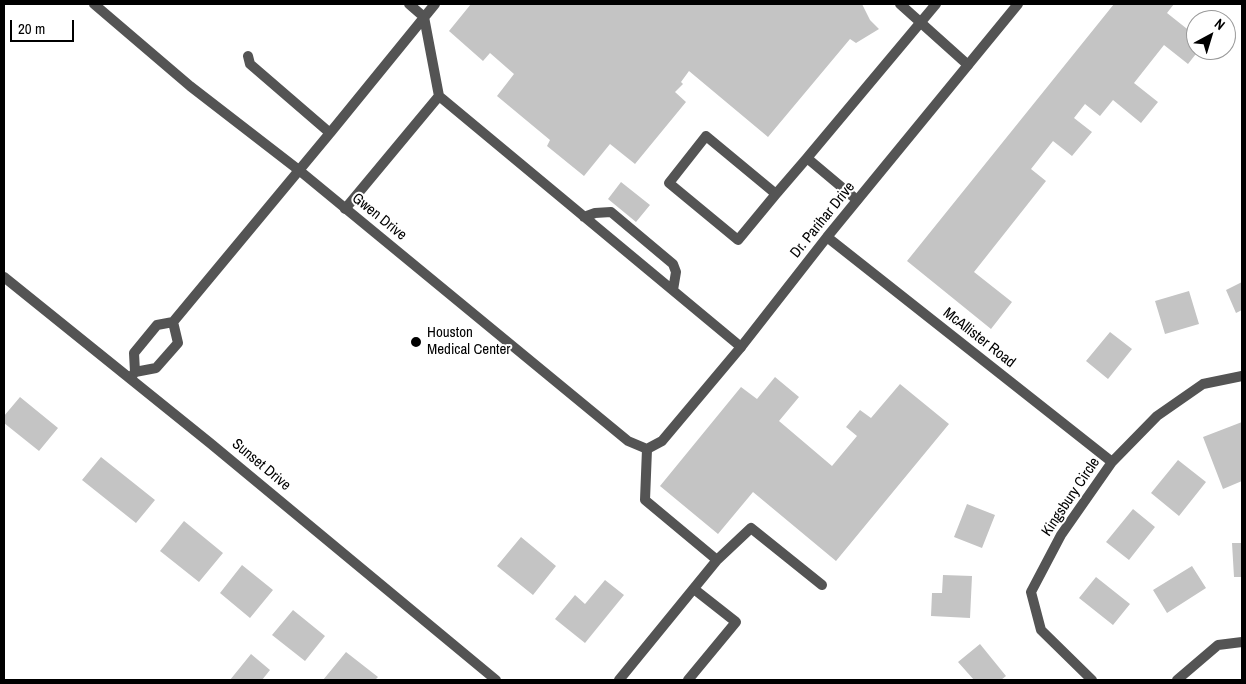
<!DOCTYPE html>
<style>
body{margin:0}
#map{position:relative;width:1246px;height:684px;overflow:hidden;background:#fff;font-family:"Archivo Narrow",sans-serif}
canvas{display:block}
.frame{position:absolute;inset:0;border:5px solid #000;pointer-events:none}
.north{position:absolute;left:1186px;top:10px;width:50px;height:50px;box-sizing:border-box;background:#fff;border:1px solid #999;border-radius:50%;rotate:39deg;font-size:14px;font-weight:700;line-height:20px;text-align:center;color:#000}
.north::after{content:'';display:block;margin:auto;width:18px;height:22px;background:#000;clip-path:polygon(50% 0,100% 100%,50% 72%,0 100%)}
.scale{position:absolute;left:10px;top:20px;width:64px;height:22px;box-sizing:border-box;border:2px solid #000;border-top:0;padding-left:6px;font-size:15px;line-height:18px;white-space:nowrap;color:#000;-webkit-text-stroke:4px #fff;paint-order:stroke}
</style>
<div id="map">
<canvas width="1246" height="684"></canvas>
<div class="frame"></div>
<div class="north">N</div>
<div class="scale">20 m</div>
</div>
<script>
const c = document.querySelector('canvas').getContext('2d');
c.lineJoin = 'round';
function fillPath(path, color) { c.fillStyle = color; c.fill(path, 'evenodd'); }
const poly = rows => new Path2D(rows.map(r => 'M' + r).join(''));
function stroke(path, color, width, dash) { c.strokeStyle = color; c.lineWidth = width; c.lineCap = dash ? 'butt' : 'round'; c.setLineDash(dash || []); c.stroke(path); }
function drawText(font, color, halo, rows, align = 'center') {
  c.font = font + ' "Archivo Narrow",sans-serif'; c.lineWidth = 4; c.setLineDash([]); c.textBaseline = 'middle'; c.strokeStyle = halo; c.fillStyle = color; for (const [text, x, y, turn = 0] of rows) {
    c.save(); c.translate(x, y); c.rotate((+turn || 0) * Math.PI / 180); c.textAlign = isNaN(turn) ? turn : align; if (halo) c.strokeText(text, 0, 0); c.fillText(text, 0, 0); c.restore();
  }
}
fillPath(poly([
 [471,4,862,4,870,20,879,29,856,43,850,39,768,137,689,71,681,82,683,84,675,92,686,102,635,164,610,144,584,176,547,146,550,140,497,96,514,74,490,53,483,61,449,31],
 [1114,4,1174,4,1167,13,1196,36,1196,50,1199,50,1188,64,1164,45,1134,83,1158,102,1141,123,1113,100,1100,116,1085,104,1074,118,1092,132,1072,156,1053,141,1031,169,1046,181,974,272,1012,302,991,329,907,261],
 [621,182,650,205,636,222,608,199],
 [1242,282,1242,310,1236,313,1226,290],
 [1189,291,1199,324,1165,334,1155,301],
 [1110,332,1132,349,1108,379,1086,361],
 [775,377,799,397,779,421,832,466,857,436,846,427,860,410,871,418,900,384,949,424,836,561,753,492,718,534,660,486,741,387,757,399],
 [20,397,58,428,39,451,4,423,4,416],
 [1242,422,1242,481,1223,489,1203,437],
 [101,457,155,500,136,523,82,480],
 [1178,460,1206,482,1179,516,1151,493],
 [967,504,995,515,982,548,954,537],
 [1133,509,1155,527,1129,560,1106,542],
 [184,521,223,553,199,582,160,551],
 [521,537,556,566,533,595,497,566],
 [1232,543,1242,543,1242,577,1234,577],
 [242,565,273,590,250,618,220,593],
 [1192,566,1206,588,1167,613,1153,590],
 [943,575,972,576,970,618,931,616,932,593,942,593],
 [1096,577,1130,604,1113,625,1079,598],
 [605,580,624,595,585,643,555,619,575,595,585,604],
 [293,610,325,636,305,661,272,635],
 [980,644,1006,676,1001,680,974,680,958,662],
 [346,652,378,677,375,680,323,680],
 [251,654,270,670,262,680,230,680]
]), '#c4c4c4');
stroke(poly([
 [900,4,968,65],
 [439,96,741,347],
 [330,133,435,4],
 [776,194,706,136,669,183,738,240,776,194,807,158],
 [857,200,807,158,936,4],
 [345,209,439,96,424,17,409,4],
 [584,217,595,213,611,212,673,264,676,272,673,290],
 [135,372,134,353,157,325,173,322,330,133,250,64,248,56],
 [132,376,135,372,156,368,178,343,173,322],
 [717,560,751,528,822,585],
 [619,680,717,560,645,500,647,449],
 [688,680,736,622,694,589]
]), '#545454', 10);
stroke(poly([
 [94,4,190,86,300,171,628,441,647,449,662,441,741,347,827,237,1018,4],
 [827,237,1112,462],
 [4,277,210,443,496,680],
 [1092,680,1041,630,1031,592,1061,535,1112,462,1157,416,1203,384,1242,376],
 [1177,680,1218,645,1242,642]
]), '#545454', 10);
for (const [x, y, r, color] of [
 [416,342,6,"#000"]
]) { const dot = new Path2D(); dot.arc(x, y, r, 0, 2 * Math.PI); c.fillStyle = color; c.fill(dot); stroke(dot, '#fff', 2); }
drawText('15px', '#000', '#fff', [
 ["Gwen Drive",379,217,39],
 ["Dr. Parihar Drive",823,220,-51],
 ["McAllister Road",979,338,38],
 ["Sunset Drive",261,465,40],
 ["Kingsbury Circle",1071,497,-56]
]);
drawText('15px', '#000', '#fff', [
 ["Houston",427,333],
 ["Medical Center",427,350]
], 'left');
</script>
